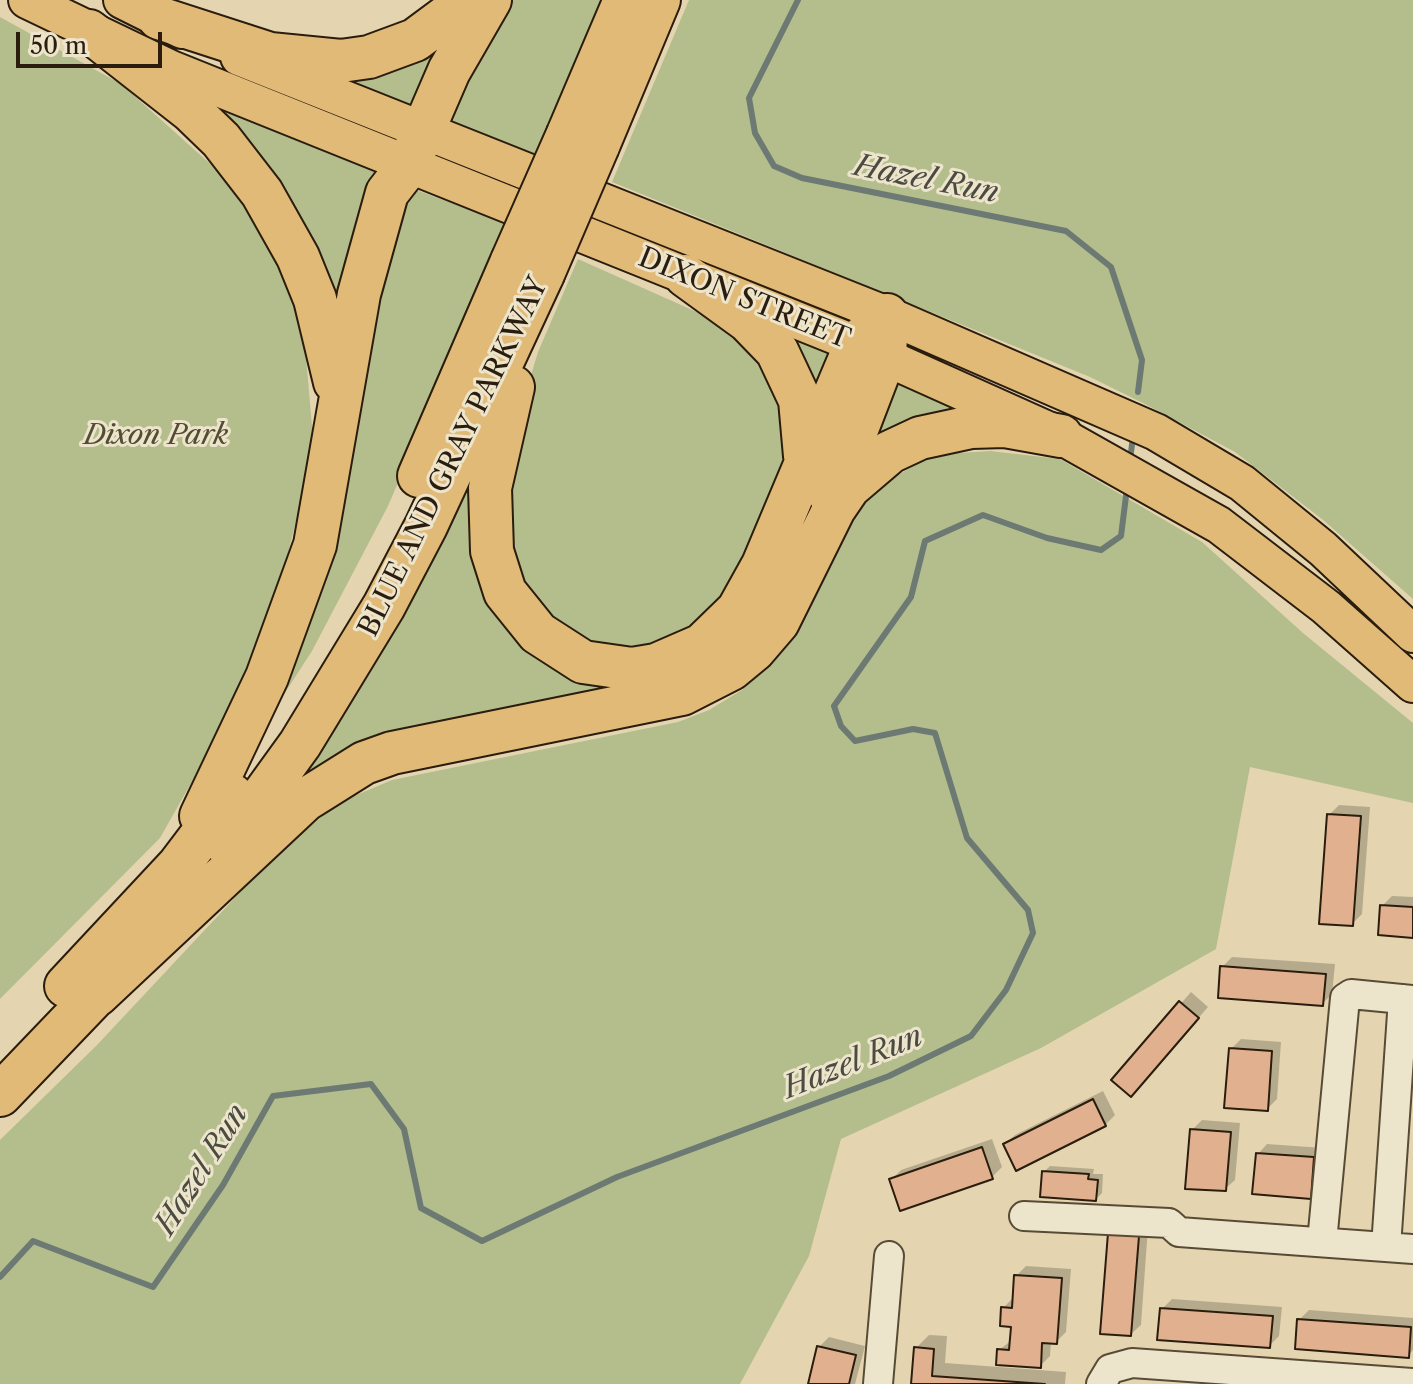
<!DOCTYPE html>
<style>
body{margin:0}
#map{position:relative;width:1413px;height:1384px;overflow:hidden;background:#e4d5b0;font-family:"Libre Caslon Text",serif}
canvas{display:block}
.scale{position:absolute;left:16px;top:32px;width:146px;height:36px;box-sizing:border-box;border:4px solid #2a1d0e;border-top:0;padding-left:10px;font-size:24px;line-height:28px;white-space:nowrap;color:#2a1d0e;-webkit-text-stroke:6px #ede4cc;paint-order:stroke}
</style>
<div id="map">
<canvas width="1413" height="1384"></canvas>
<div class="scale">50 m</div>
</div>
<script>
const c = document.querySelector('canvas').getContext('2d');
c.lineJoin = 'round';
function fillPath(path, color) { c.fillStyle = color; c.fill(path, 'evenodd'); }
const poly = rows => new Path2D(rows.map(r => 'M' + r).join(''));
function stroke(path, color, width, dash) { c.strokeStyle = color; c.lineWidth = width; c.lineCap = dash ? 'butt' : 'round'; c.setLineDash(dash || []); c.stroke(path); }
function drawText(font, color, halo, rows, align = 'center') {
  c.font = font + ' "Libre Caslon Text",serif'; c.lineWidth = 6; c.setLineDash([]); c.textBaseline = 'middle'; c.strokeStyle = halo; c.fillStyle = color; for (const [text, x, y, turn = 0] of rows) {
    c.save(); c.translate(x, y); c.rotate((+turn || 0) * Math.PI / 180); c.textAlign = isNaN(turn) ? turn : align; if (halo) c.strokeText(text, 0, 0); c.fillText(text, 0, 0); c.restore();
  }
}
fillPath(poly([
 [503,0,604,0,535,161,438,123],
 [689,0,1413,0,1413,599,1322,519,1235,452,1147,405,1090,377,612,182],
 [0,17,121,84,235,186,301,300,314,449,279,589,228,718,160,838,0,999],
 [454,32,419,114,311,69],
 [174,84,382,170,341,358],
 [408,187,509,224,388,506,312,651,268,719,368,300],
 [578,259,699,313,730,332,770,377,784,411,790,447,782,483,719,614,646,654,560,644,502,549,519,414,538,352],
 [763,320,838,349,818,406],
 [864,372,778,588,719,660,300,782,328,736,475,461,520,630,678,668],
 [888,374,1006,418,872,452],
 [990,451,1060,459,1202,542,1303,633,1413,723,1413,803,1250,767,1216,949,1041,1048,841,1139,809,1256,740,1384,0,1384,0,1140,97,1045,275,855,340,802,392,780,678,722,709,710,742,690,781,650,836,534,875,488,919,463,944,454]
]), '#b4bd8c');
fillPath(poly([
 [1339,805,1370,807,1362,914,1352,924,1329,815],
 [1392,896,1413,897,1413,936,1382,906],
 [1232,957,1335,964,1332,994,1322,1004,1222,967],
 [1191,992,1208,1007,1140,1085,1114,1080],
 [1241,1039,1281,1042,1277,1099,1267,1109,1231,1049],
 [1103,1091,1115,1115,1105,1125,1005,1144,1015,1135],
 [1202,1120,1240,1123,1235,1180,1225,1189,1192,1130],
 [992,1139,1002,1167,992,1177,891,1180,901,1170],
 [1267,1144,1323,1148,1320,1187,1310,1196,1258,1154],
 [1050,1166,1094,1169,1093,1174,1103,1174,1102,1193,1096,1199,1044,1172],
 [1148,1227,1141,1325,1131,1334,1110,1234],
 [1026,1266,1071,1269,1066,1332,1056,1342,1051,1342,1050,1356,1040,1366,999,1350,1012,1340,1013,1325,1003,1308,1013,1298,1016,1276],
 [1172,1299,1282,1307,1279,1336,1269,1346,1162,1309],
 [1309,1310,1413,1318,1413,1350,1408,1356,1299,1320],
 [929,1335,947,1336,945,1363,1066,1372,1065,1384,915,1384,916,1348],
 [829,1337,865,1346,855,1384,810,1384,819,1347]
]), '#0003');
stroke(poly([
 [798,0,749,98,755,133,774,166,802,178,1066,231,1111,267,1142,360,1138,392],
 [1130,461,1133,436],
 [0,1277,33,1241,153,1287,223,1185,273,1096,371,1084,404,1129,421,1208,482,1241,617,1177,889,1076,971,1036,1006,990,1033,933,1028,910,967,838,935,733,913,729,855,741,841,726,834,706,911,597,925,541,983,515,1047,538,1101,550,1121,536,1127,488]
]), '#6d7973', 6);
const building = poly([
 [1327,814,1361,816,1353,926,1319,924,1327,814],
 [1380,905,1413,907,1413,938,1378,935,1380,905],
 [1220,966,1326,974,1323,1006,1218,998,1220,966],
 [1179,1001,1199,1018,1131,1097,1111,1080,1179,1001],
 [1229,1048,1272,1051,1268,1111,1224,1108,1229,1048],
 [1093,1099,1106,1126,1016,1171,1003,1144,1093,1099],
 [1190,1129,1231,1132,1226,1191,1185,1189,1190,1129],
 [982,1147,993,1179,900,1211,889,1179,982,1147],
 [1256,1153,1314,1157,1311,1199,1252,1194,1256,1153],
 [1042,1171,1089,1174,1088,1179,1098,1180,1096,1201,1040,1197,1042,1171],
 [1108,1233,1139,1236,1131,1336,1100,1334,1108,1233],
 [1014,1275,1062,1278,1057,1344,1042,1343,1041,1368,996,1365,997,1349,1009,1350,1011,1327,1000,1326,1001,1307,1012,1308,1014,1275],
 [1160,1308,1273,1316,1270,1348,1157,1340,1160,1308],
 [1297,1319,1411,1327,1409,1358,1295,1349,1297,1319],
 [817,1346,856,1355,849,1384,808,1384,817,1346],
 [914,1347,934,1349,932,1376,1045,1384,911,1384,914,1347]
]);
fillPath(building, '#e1b08f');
stroke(building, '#2a1d0e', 2);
const minor = poly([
 [1024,1216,1169,1223,1179,1232,1413,1249],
 [1322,1242,1345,998,1351,994,1413,1000],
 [1386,1247,1403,999],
 [878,1384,889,1256],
 [1101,1384,1110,1369,1132,1363,1413,1383]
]);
const major = poly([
 [27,0,171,69,856,344,1061,436,1219,525,1326,607,1413,684],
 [122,0,182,30],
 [239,57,887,315,1156,432,1242,483,1323,549,1413,634]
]);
const highway = poly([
 [159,18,270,54,341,61,369,57,415,40,469,0],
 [89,31,191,111,221,140,262,193,298,257,315,299,335,382],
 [568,134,625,0],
 [598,146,659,0],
 [686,276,748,321,777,351,800,400,805,456],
 [513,387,490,488,492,551,505,592,538,633,583,662,632,669,656,665,702,645,738,610,763,565,856,344,887,315],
 [419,476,512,261],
 [831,497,885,356,887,315],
 [201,816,267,677,315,545,359,294,387,193,408,166,449,71,490,0],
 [227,845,300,744,384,606,426,526,543,274],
 [66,986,179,865,232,795],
 [97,995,305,800,364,763,392,753,682,694,731,669,754,650,778,622,834,509,849,487,890,452,920,438,971,427,1005,426,1061,436],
 [0,1095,116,974]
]);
stroke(minor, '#584b36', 32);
stroke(major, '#2a1d0e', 40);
stroke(highway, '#2a1d0e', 46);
stroke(minor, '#ede4cc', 28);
stroke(major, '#e2ba78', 36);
stroke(highway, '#e2ba78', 42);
const highwayBridge = poly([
 [512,261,568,134],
 [543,274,598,146]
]);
stroke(highwayBridge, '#2a1d0e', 46, []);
stroke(highwayBridge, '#e2ba78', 42);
drawText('28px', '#2a1d0e', '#ede4cc', [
 ["DIXON STREET",744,299,22],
 ["BLUE AND GRAY PARKWAY",454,457,-64]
]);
drawText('italic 28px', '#534d34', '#ede4cc', [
 ["Dixon Park",156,436]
]);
drawText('italic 30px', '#4c4b41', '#ede4cc', [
 ["Hazel Run",926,180,11],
 ["Hazel Run",853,1063,-22],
 ["Hazel Run",202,1170,-58]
]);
</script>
